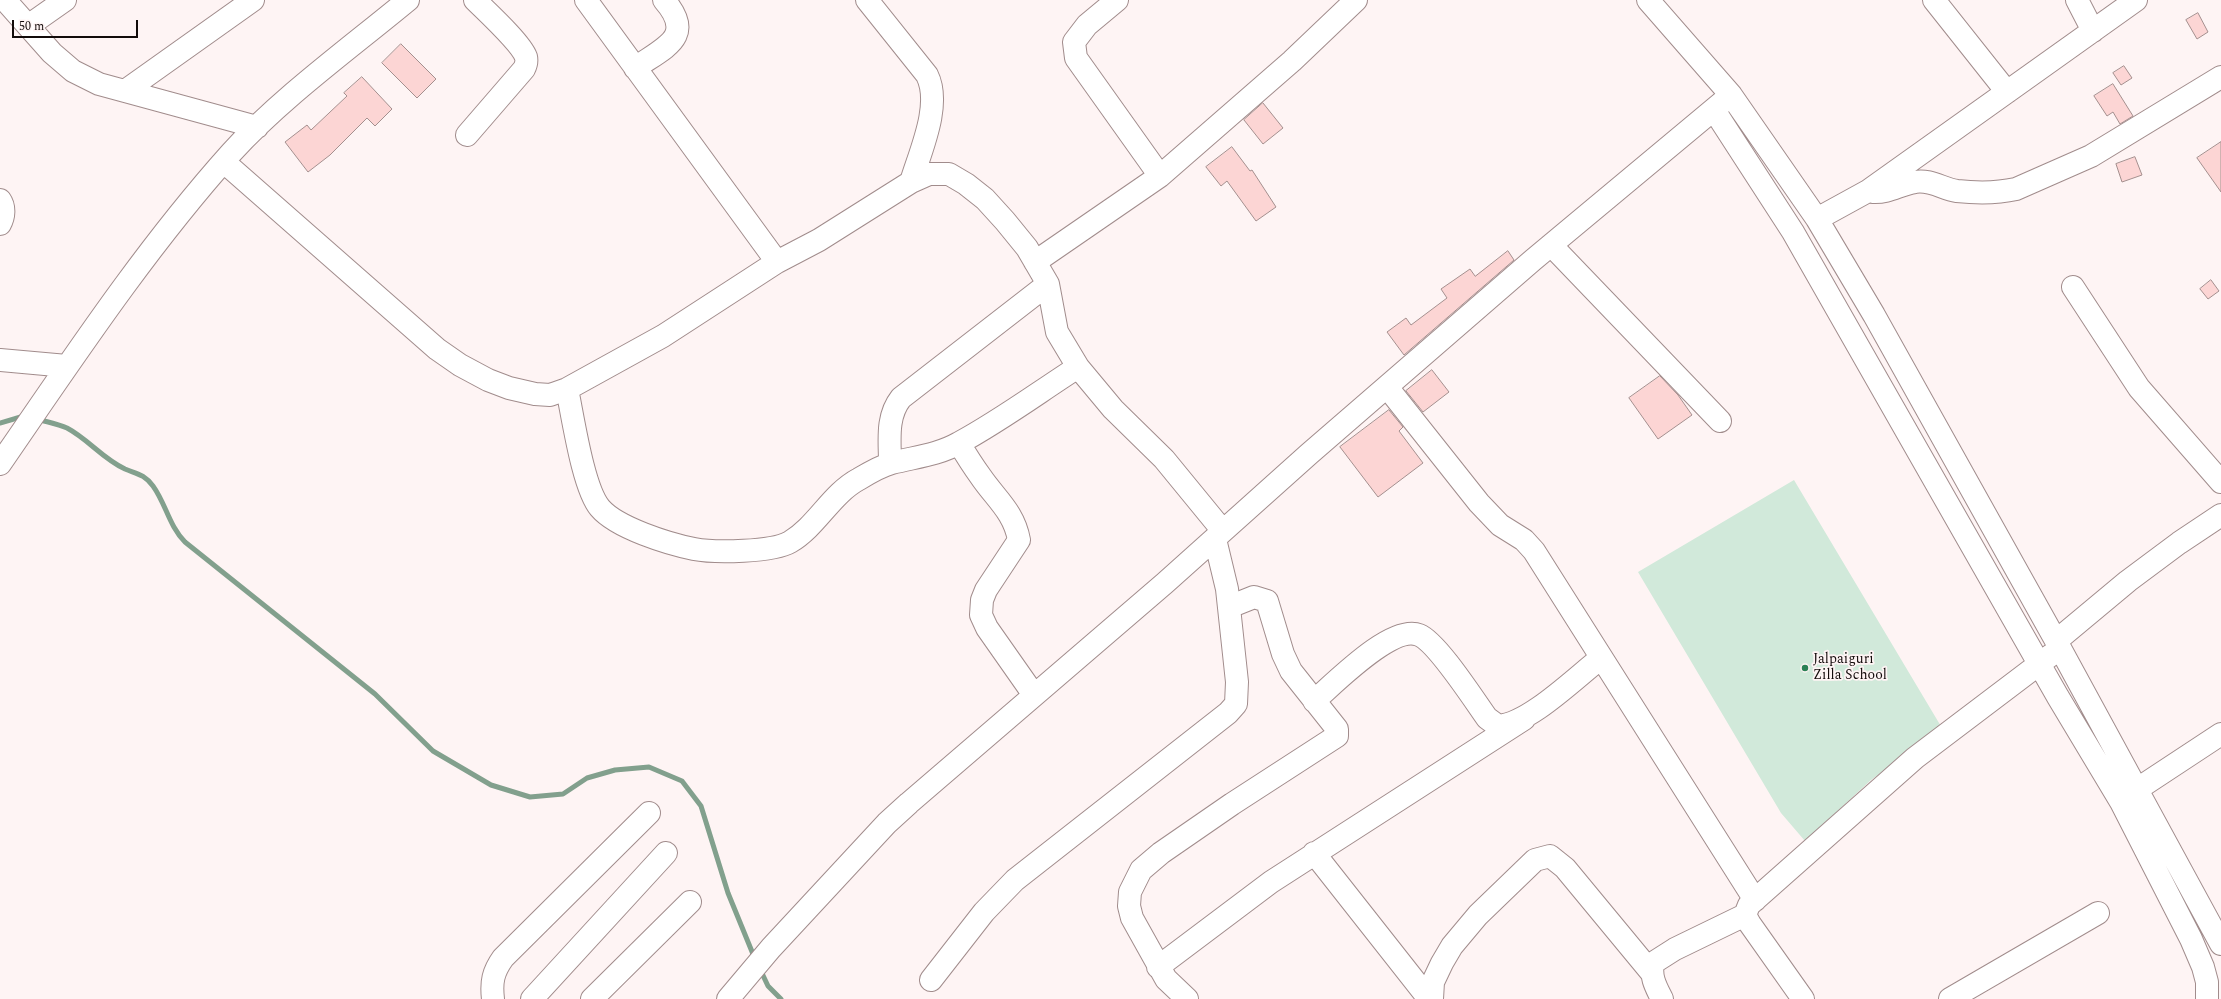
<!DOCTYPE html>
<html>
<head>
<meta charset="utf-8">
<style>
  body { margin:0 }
  #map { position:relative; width:2221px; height:999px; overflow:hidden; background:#fef4f4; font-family:Spectral,serif }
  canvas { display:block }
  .scale { position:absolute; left:12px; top:20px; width:126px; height:18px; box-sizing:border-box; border:2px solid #120b0a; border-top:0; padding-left:5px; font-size:12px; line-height:14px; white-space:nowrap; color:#120b0a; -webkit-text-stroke:3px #fef4f4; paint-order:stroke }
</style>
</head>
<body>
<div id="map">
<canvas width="2221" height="999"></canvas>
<div class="scale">50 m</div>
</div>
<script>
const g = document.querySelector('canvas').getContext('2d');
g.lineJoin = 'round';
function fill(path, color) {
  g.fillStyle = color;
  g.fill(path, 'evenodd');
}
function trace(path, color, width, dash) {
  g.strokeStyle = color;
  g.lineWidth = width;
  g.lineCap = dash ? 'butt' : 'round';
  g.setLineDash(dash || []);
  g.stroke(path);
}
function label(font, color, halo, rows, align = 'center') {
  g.font = font + ' Spectral,serif';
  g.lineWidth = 3.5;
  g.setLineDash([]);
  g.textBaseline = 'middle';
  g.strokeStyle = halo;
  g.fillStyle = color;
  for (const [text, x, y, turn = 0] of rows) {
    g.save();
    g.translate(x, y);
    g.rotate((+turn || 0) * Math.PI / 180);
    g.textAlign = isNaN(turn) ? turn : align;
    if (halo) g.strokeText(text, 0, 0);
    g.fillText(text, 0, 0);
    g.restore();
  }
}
const green = new Path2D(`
  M 1794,480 L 1942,728 L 1871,780 L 1805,841 L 1781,813 L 1638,572 Z`);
const stream = new Path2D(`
  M 37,419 C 47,422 58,424 67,428 C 88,439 103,459 125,469 C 137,474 144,474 153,486 C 166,504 169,526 185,542 L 375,694 L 433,751 L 491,785 L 530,797 L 563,794 L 587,778 L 615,770 L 649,767 L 682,781 L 701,806 L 728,893 L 755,959
  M 0,423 L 24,416
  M 760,969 L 768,986 L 781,999`);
const building = new Path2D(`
  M 2198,13 L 2208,32 L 2197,39 L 2186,20 Z
  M 401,44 L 436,79 L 417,98 L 382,63 Z
  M 2124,66 L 2132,78 L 2121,85 L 2113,73 Z
  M 362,77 L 392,109 L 375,126 L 367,118 L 330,155 L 308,172 L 285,142 L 307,125 L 311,130 L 347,96 L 344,93 Z
  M 2113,84 L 2133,116 L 2120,124 L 2113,112 L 2107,116 L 2094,96 Z
  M 1263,103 L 1283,128 L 1263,144 L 1244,120 Z
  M 2221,142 L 2221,192 L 2197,158 Z
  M 1232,147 L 1250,171 L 1252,170 L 1276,207 L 1256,221 L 1227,181 L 1221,186 L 1206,167 Z
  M 2135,157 L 2142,175 L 2122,182 L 2116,164 Z
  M 1508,251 L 1514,260 L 1404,355 L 1387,332 L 1406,318 L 1411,325 L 1447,298 L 1441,289 L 1470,269 L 1475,276 Z
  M 2211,280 L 2219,291 L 2208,299 L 2200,289 Z
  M 1432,370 L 1449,392 L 1423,412 L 1406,391 Z
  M 1660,376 L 1678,395 L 1692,415 L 1658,439 L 1629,398 Z
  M 1389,410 L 1403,427 L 1399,431 L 1423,463 L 1378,497 L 1340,447 Z`);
const minor = new Path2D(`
  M 5,0 L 52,53 L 73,71 L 99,84 L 257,127
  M 586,0 L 777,262
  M 867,0 L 927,75 C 942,105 920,152 911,182
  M 1117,0 L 1087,25 L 1074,42 L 1076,58 L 1160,176
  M 1648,0 L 1731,95 L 1817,219 L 1874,315 L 2060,648 L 2221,944
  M 1934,0 L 2007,92
  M 2077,0 L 2093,31
  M 28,26 L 65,0
  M 635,68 C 665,47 696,37 664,0
  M 125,91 L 253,0
  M 1714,110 L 1793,232 L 2058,697 L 2121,802 L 2191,939 L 2203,967 L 2207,982 L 2207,999
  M 467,135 L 524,69 C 526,65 527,61 526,57 C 521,43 487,12 475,0
  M 224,162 L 437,349 L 460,365 L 488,380 L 509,388 L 535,394 L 550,395 L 567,389 L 663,336 L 777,262 L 819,240 L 911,182 L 929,174 L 949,174 L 966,184 L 985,199 L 1005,221 L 1027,248 L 1048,284 L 1057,332 L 1078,367 L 1113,409 L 1164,459 L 1223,531
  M 1873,192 C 1889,193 1900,184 1915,182 C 1930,179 1943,189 1957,191 C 1976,193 1998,193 2016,189 L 2091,156 L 2221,77
  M 0,200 C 5,207 4,217 0,224
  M 1817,219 L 1868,191 L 2136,0
  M 1551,245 L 1720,421
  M 1035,262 L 1160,176 L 1292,61 L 1356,0
  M 2073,287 L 2139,388 L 2221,482
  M 0,360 L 67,366
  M 1387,387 L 1479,503 L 1500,525 L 1524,540 L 1534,551 L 1755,900
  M 567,389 C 573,417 583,488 600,508 C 617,528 669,544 694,549 C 715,553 773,552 790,542 C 817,526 831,494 859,479 C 869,473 881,466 892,463 C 915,457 938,455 959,443 C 1000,421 1039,392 1078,367
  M 959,443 C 966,455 973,466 981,477 C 996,499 1014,512 1019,540 L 986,590 L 982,600 L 981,615 L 987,628 L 1034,695
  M 890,463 C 890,441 886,417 901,398 L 1048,284
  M 0,464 C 73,358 145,249 231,153 C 281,98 350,48 408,0
  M 2056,641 L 2128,581 L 2179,543 L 2221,515
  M 1314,701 C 1335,683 1392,624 1419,635 C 1437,642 1474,700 1487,718 L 1498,726 C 1529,724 1575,678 1601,658
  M 2136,790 L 2221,734
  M 1314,853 L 1429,999
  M 1158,967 L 1271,882 L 1524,719
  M 931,980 L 984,912 L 1015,880 L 1228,713 L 1236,704 L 1237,682 L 1227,589 L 1215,539
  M 493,999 C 491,982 493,972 503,958 L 649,813
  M 532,999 L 666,853
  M 592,999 L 690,902
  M 728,999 L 771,948 L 887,823 L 909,803 L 1165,583 L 1309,454 L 1533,260 L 1731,95
  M 1187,999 L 1166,979 L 1132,918 L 1129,906 L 1130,892 L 1141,870 L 1161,853 L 1232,804 L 1337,736 L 1337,729 L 1291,671 L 1283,654 L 1267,601 L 1254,597 L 1229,607
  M 1432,999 L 1433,982 L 1442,963 L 1452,946 L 1478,915 L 1535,860 L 1550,856 L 1565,868 L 1651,972
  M 1662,999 C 1656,987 1650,977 1653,963 L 1675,949 L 1745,915
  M 1803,999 L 1750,924 L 1745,915 L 1749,905 L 1915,758 L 2051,655
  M 1950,999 L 2098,913`);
const markers = [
  [1805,668,4,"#2a8155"]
];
const poiNames = [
  ["Jalpaiguri",1813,660],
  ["Zilla School",1813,676]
];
fill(green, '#d1e9da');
trace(stream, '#82a08d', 5);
fill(building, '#fcd5d4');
trace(building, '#a48f8e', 1);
trace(minor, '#a18c8c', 24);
trace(minor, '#fff', 22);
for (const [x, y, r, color] of markers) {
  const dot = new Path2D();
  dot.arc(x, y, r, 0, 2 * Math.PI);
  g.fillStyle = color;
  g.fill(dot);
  trace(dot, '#fef4f4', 1.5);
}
label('14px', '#120b0a', '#fef4f4', poiNames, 'left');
</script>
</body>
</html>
